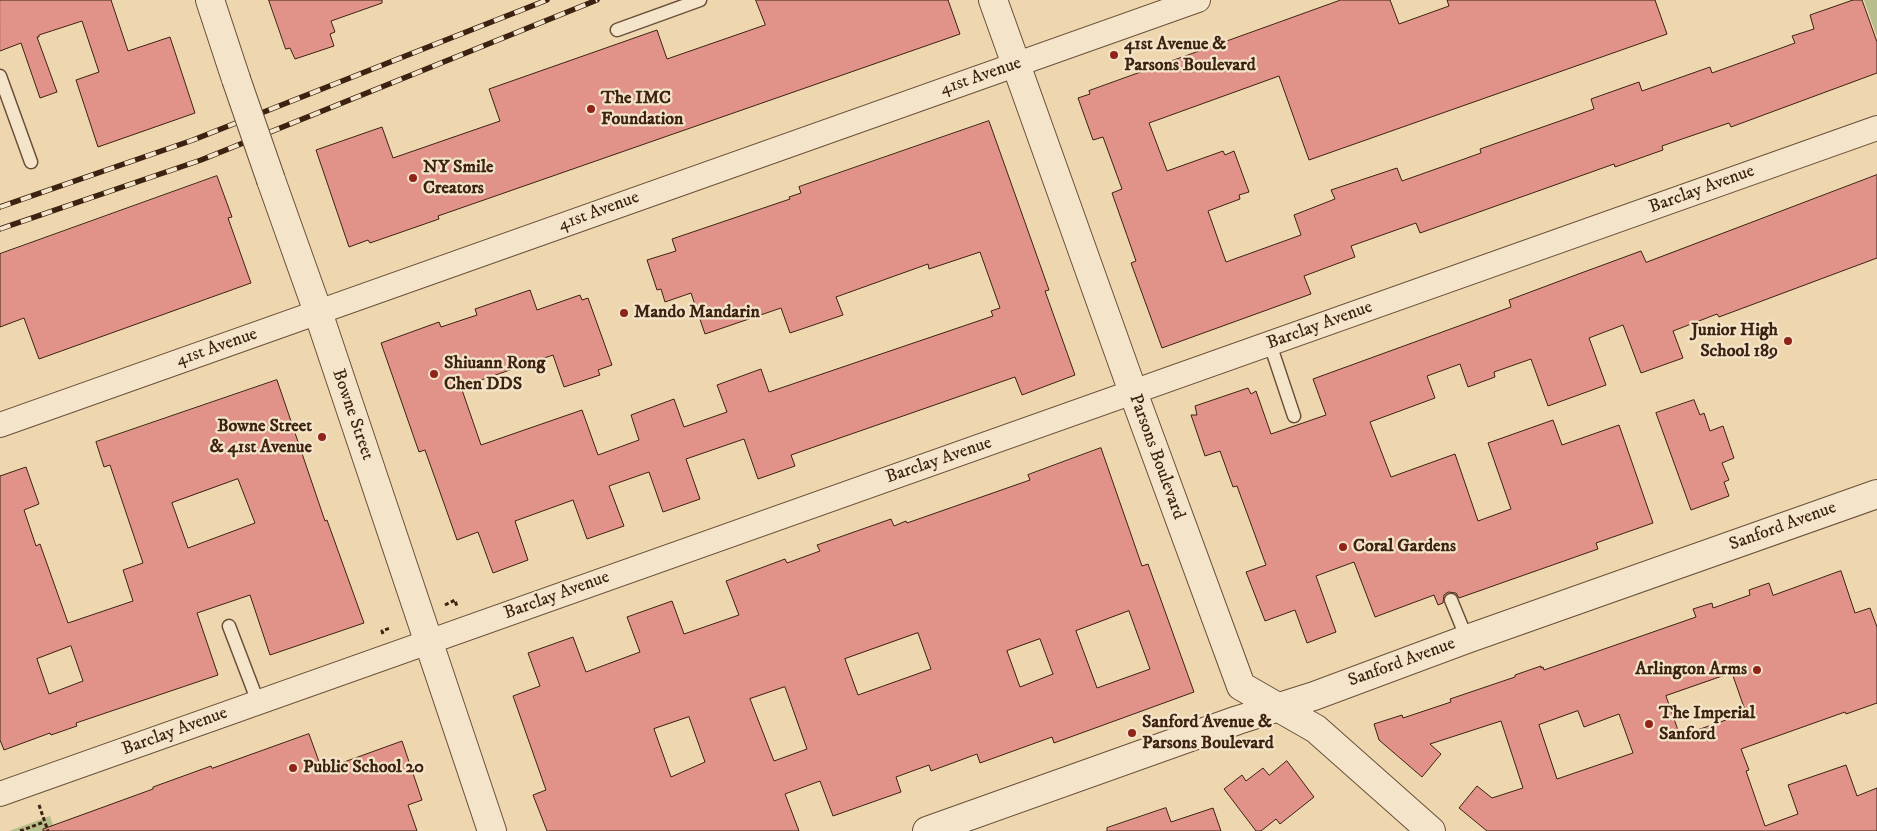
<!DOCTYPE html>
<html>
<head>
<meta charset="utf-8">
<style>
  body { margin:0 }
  canvas { display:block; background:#eed7ae }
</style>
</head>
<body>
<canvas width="1877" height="831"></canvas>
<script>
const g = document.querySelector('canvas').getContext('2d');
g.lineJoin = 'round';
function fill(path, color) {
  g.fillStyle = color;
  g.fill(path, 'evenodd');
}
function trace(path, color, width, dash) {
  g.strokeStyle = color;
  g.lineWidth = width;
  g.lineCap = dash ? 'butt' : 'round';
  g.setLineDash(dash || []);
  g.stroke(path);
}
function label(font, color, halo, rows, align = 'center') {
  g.font = font + ' "IM FELL DW Pica",serif';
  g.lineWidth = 4.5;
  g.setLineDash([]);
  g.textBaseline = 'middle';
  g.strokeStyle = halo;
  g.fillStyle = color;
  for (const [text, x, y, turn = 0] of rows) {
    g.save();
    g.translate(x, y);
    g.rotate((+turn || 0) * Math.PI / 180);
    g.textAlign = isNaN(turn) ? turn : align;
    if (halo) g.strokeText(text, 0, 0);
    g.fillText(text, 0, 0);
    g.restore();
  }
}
const green = new Path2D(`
  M 1864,0 L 1877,0 L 1877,37 Z
  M 50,816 L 55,831 L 9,831 Z`);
const building = new Path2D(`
  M 0,0 L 111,0 L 128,51 L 170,37 L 195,113 L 98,147 L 76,80 L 99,72 L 82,21 L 39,35 L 39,37 L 37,37 L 57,92 L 40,98 L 21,43 L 0,51 Z
  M 269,0 L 382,0 L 382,3 L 331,21 L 335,32 L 330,34 L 334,46 L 295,59 L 290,48 L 286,49 Z
  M 756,0 L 948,0 L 960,34 L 438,216 L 439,219 L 370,243 L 368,240 L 349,247 L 316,150 L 382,127 L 393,158 L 500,121 L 489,89 L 657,30 L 667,59 L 765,25 Z
  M 1341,0 L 1390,0 L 1399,24 L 1449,6 L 1447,0 L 1655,0 L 1667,34 L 1309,160 L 1279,76 L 1149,123 L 1167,171 L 1223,151 L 1225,155 L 1234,151 L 1249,192 L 1239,195 L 1240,199 L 1208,211 L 1226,262 L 1301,235 L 1294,215 L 1335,199 L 1331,190 L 1397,168 L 1402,181 L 1481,153 L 1480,149 L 1594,109 L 1591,99 L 1639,82 L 1642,91 L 1710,67 L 1712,73 L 1754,58 L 1795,43 L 1792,36 L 1814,29 L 1810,15 L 1853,0 L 1862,0 L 1877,42 L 1877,73 L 1731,127 L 1729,123 L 1685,138 L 1662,146 L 1663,150 L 1615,167 L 1614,164 L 1420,233 L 1416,223 L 1351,246 L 1355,257 L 1304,276 L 1311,294 L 1162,348 L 1131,263 L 1136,261 L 1112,193 L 1122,189 L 1103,137 L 1093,140 L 1078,98 L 1090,94 L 1089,91 Z
  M 989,121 L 1049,290 L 1045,291 L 1075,375 L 1022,395 L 1015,377 L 791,455 L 795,466 L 758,479 L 744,439 L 686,459 L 700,499 L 663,512 L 649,472 L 609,486 L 624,526 L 587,539 L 573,500 L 515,521 L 528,560 L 493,573 L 478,532 L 457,540 L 425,450 L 419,452 L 381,343 L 439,322 L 441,327 L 477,315 L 475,309 L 530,290 L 537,310 L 580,295 L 582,300 L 588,298 L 612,365 L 598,370 L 600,375 L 564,387 L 553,355 L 461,387 L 481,445 L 582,410 L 598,455 L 639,440 L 631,415 L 674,399 L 684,427 L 727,412 L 717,385 L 761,369 L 769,392 L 993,316 L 991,311 L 1000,308 L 980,252 L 929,269 L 928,264 L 836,297 L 843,315 L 790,333 L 781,308 L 705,334 L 691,293 L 665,302 L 661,289 L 657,290 L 647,260 L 676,251 L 672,239 L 790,199 L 789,197 L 801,193 L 799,187 Z
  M 1877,175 L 1877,258 L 1719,317 L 1717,314 L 1673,331 L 1683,358 L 1641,373 L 1623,325 L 1589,338 L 1606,385 L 1548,406 L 1531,359 L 1494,372 L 1495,377 L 1468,387 L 1460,364 L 1427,376 L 1435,398 L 1370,422 L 1391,477 L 1455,454 L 1478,521 L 1511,509 L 1488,443 L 1553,420 L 1562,445 L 1619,425 L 1653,523 L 1596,543 L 1598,549 L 1459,598 L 1456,593 L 1448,592 L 1444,595 L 1443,603 L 1438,605 L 1434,595 L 1375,617 L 1354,562 L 1316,576 L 1336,632 L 1307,643 L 1295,610 L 1265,621 L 1246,572 L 1266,565 L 1237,486 L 1233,487 L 1220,451 L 1205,456 L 1191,415 L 1197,415 L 1195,406 L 1248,388 L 1251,394 L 1256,391 L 1271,434 L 1326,415 L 1313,379 L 1511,307 L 1509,300 L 1573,276 L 1641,251 L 1646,262 Z
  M 217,176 L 232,217 L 228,218 L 251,283 L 39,359 L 24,318 L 0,327 L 0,254 Z
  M 277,380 L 325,521 L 327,520 L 364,623 L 270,655 L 250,595 L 197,613 L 218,675 L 76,723 L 77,726 L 51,735 L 50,733 L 4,750 L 0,740 L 0,476 L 26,467 L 39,504 L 24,510 L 36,546 L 40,544 L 68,623 L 133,601 L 123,570 L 143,563 L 110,465 L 104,467 L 96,442 ZM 238,479 L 255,523 L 188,548 L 172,503 ZM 71,646 L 83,681 L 49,694 L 37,659 Z
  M 1694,400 L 1700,415 L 1704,413 L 1710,431 L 1723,426 L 1734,458 L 1722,463 L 1729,480 L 1724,482 L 1729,496 L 1691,510 L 1656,413 Z
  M 1101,448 L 1142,566 L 1148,564 L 1194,692 L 1054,743 L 1052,737 L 980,763 L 977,754 L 931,771 L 929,765 L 896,777 L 901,792 L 833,816 L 820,781 L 785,794 L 799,831 L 547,831 L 533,795 L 546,790 L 513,696 L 540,686 L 528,653 L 573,637 L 586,672 L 640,652 L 627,617 L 672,601 L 684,634 L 739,615 L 726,581 L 785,559 L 787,563 L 820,551 L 817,545 L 891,519 L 894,526 L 906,521 L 907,523 L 1030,480 L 1028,475 ZM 1129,611 L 1150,669 L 1097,688 L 1076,631 ZM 918,633 L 931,669 L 858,695 L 845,659 ZM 1040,639 L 1053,674 L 1020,687 L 1007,651 ZM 785,687 L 807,749 L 774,761 L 750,699 ZM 689,717 L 705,762 L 671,777 L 654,729 Z
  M 1841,571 L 1855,613 L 1870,608 L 1877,627 L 1877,703 L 1846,714 L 1845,712 L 1741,749 L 1749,770 L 1746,771 L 1765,826 L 1798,814 L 1788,785 L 1846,765 L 1857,796 L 1877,788 L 1877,831 L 1487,831 L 1459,808 L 1477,786 L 1492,798 L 1523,788 L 1501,721 L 1430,744 L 1441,754 L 1422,777 L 1379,740 L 1374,724 L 1402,715 L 1403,718 L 1451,702 L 1450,699 L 1515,677 L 1515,675 L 1541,666 L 1541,668 L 1543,667 L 1544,670 L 1696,617 L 1693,609 L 1712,603 L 1713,608 L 1750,595 L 1749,590 L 1769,583 L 1773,595 ZM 1732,673 L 1746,713 L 1680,736 L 1666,696 ZM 1578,711 L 1584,727 L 1619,714 L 1633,753 L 1557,779 L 1539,725 Z
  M 309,734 L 322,770 L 402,741 L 422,800 L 408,805 L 417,831 L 43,831 L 43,829 L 153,789 L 153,787 L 211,766 L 212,768 Z
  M 1287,761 L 1314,797 L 1280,824 L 1276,819 L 1261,831 L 1256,831 L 1224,789 L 1242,775 L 1246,781 L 1263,768 L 1269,775 Z
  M 1166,808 L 1171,822 L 1213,808 L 1221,831 L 1107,831 L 1107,828 Z`);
const path = new Path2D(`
  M 445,605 L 455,600 L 457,607
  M 383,634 L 382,631 L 390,628
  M 39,805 L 48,831
  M 20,831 L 44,822`);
const service = new Path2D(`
  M 617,30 L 700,0
  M 0,76 L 31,162
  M 1270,344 L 1294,416
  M 1451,600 L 1467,639
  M 229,626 L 258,702`);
const minor = new Path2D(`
  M 0,425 L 1198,0
  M 0,794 L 1877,128`);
const tertiary = new Path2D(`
  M 210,0 L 236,79
  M 993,0 L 1133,392 L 1241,686 L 1316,729 L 1431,831
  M 271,180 L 318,312 L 492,831
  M 927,831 L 1238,720 L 1314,696 L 1467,639 L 1877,494`);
const rail = new Path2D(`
  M 0,207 L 193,140 L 547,0
  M 0,229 L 201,160 L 597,0`);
const tertiaryBridge = new Path2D(`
  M 236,79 L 271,180`);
const markers = [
  [1114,55,5,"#8f2418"],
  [591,109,5,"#8f2418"],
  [413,178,5,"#8f2418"],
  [624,313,5,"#8f2418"],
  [1788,341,5,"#8f2418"],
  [434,374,5,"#8f2418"],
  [322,437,5,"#8f2418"],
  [1343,547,5,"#8f2418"],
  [1757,670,5,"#8f2418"],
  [1649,724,5,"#8f2418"],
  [1132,733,5,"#8f2418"],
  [293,768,5,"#8f2418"]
];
const poiNames = [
  ["41st Avenue &",1124,45],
  ["Parsons Boulevard",1124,66],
  ["The IMC",601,99],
  ["Foundation",601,120],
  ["NY Smile",423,168],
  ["Creators",423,189],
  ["Mando Mandarin",634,313],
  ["Junior High",1778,331,"right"],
  ["School 189",1778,352,"right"],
  ["Shiuann Rong",444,364],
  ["Chen DDS",444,385],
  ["Bowne Street",312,427,"right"],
  ["& 41st Avenue",312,448,"right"],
  ["Coral Gardens",1353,547],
  ["Arlington Arms",1747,670,"right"],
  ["The Imperial",1659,714],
  ["Sanford",1659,735],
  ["Sanford Avenue &",1142,723],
  ["Parsons Boulevard",1142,744],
  ["Public School 20",303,768]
];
const streetNames = [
  ["41st Avenue",981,77,-19],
  ["Barclay Avenue",1702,190,-20],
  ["41st Avenue",599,212,-20],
  ["Barclay Avenue",1320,326,-20],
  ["41st Avenue",217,348,-19],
  ["Bowne Street",352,415,71],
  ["Parsons Boulevard",1156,457,70],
  ["Barclay Avenue",939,461,-19],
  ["Sanford Avenue",1783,527,-20],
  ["Barclay Avenue",557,596,-20],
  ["Sanford Avenue",1402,663,-20],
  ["Barclay Avenue",175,732,-20]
];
fill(green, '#b7be8b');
fill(building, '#e29389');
trace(building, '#3d2212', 1);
trace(service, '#694f39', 15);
trace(minor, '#694f39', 26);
trace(tertiary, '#694f39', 30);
trace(path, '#3d2212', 3, [4, 2.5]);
trace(service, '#f4e5ca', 12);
trace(minor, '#f4e5ca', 24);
trace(tertiary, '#f4e5ca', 28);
trace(rail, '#3d2212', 5.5);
trace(rail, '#f4e5ca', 4, [11]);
trace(tertiaryBridge, '#694f39', 30, []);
trace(tertiaryBridge, '#f4e5ca', 28);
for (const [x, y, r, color] of markers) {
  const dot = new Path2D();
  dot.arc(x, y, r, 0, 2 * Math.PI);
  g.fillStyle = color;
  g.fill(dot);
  trace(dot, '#f4e5ca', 2);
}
label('bold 18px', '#3d2212', '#f4e5ca', poiNames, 'left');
label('18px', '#3d2212', '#f4e5ca', streetNames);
</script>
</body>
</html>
